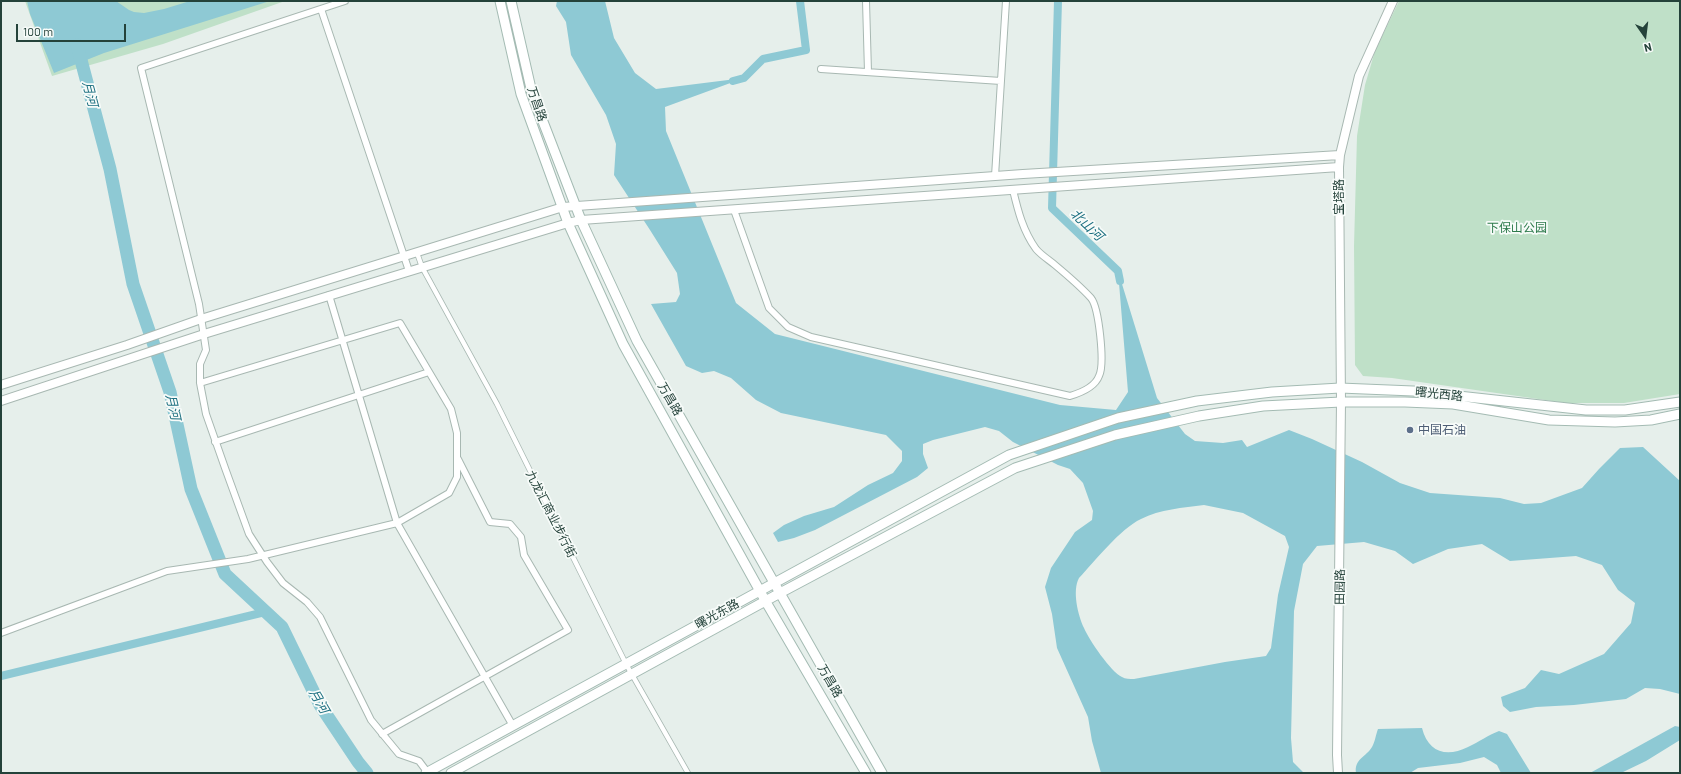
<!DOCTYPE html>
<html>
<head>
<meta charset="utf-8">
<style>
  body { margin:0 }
  #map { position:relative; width:1681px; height:774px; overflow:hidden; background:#e6efeb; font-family:Barlow,sans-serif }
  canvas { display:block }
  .frame { position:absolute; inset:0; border:2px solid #24423a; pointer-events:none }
  .north { position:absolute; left:1625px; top:16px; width:40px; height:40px; -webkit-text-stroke:3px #f7fbf9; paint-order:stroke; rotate:166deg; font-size:11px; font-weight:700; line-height:16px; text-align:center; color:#24423a }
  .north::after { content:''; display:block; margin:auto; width:14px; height:18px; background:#24423a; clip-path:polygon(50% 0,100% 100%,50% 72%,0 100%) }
  .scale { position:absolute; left:16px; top:24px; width:110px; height:18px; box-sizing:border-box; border:2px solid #24423a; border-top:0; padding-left:5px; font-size:12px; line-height:14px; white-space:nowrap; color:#24423a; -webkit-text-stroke:3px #f7fbf9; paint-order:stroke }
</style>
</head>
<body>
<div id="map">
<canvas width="1681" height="774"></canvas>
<div class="frame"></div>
<div class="north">N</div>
<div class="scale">100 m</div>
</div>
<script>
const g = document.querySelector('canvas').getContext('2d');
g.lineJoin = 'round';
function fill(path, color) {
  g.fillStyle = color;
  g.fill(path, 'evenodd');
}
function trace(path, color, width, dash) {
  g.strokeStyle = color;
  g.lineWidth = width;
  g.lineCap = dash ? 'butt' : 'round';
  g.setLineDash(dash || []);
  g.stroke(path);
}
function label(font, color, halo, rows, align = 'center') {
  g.font = font + ' Barlow,"Noto Sans SC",sans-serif';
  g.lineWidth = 3.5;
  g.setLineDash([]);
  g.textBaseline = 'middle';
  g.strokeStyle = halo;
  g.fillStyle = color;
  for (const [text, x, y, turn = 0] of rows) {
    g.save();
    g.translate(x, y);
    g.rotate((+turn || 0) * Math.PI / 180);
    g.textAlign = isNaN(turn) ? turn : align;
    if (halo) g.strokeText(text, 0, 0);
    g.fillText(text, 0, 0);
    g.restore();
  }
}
const green = new Path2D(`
  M 25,1 L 285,1 L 163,44 L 52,76 Z
  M 1399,1 L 1680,1 L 1680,394 L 1624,403 L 1566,403 L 1392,378 L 1363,376 L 1355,365 L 1354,246 L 1357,136 L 1365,85 L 1375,51 Z`);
const water = new Path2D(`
  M 27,1 L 116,1 L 129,10 L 134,12 L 144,13 L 164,9 L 190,1 L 270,1 L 104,53 L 54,73 L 30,14 Z
  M 557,1 L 605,1 L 614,38 L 635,73 L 656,89 L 744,78 L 665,107 L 666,131 L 736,303 L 775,334 L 1060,405 L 1116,410 L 1128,392 L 1118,271 L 1157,398 L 1185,434 L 1195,441 L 1223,443 L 1242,440 L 1247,447 L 1289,430 L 1312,439 L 1362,462 L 1400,483 L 1430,493 L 1500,498 L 1524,504 L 1541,503 L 1582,488 L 1599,469 L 1620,448 L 1643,447 L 1680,481 L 1680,694 L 1660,689 L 1645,688 L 1626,699 L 1574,705 L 1536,707 L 1510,712 L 1503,706 L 1501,697 L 1525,688 L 1541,670 L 1559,674 L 1604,654 L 1631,623 L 1635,603 L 1618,590 L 1602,565 L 1576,556 L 1510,561 L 1482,544 L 1448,549 L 1413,564 L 1395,551 L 1364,542 L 1317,546 L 1303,564 L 1294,611 L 1291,738 L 1293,762 L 1304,773 L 1101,773 L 1092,741 L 1088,717 L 1057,648 L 1052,614 L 1045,587 L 1051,568 L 1075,532 L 1092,520 L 1093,511 L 1083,483 L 1070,469 L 1058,465 L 1013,442 L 999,431 L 985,427 L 933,440 L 923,444 L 923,454 L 928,468 L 917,477 L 815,530 L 794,538 L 778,542 L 773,533 L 784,525 L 804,516 L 834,507 L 868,485 L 893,473 L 902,461 L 902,451 L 886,435 L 781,413 L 756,400 L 731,378 L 714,371 L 702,373 L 686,366 L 651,304 L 676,302 L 680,294 L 677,273 L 650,230 L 614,175 L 616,144 L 606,115 L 571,55 L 566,22 L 556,6 ZM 1204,505 L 1243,513 L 1285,536 L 1289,547 L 1278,595 L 1271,648 L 1266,656 L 1225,662 L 1134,679 C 1130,679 1125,679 1122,677 C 1111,672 1089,640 1084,628 C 1078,615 1072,591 1079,578 C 1095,561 1120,529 1141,519 C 1160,509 1183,508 1204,505 Z
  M 1675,726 L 1680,727 L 1680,740 L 1646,761 L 1621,773 L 1590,773 Z
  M 1422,728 C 1428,752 1446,758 1468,747 C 1479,742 1488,735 1499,731 L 1507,734 L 1531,773 L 1501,773 L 1497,765 L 1484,757 L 1460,763 L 1418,768 L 1410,773 L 1356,773 C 1354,759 1366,757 1372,747 C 1375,742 1376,734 1378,729 Z`);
const canal = new Path2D(`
  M 1058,1 L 1052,208 L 1118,271 L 1120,281
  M 733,81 L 744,78 L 763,59 L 806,50 L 800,1
  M 1,676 L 265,612`);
const river = new Path2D(`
  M 77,45 L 110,169 L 133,284 L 170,392 L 191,489 L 225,574 L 282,627 L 320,705 L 358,762 L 367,773`);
const pedestrian = new Path2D(`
  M 417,253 L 422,267 L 497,404 L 626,664 L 688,773`);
const minor = new Path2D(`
  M 345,1 L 141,68 L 199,304 L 206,350 L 200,364 L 200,383 L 206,414 L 225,468 L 249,534 L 267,562 L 283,583 L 307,602 L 320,617 L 371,720 L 399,754 L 419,761 L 428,773
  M 866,1 L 868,72
  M 321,9 L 409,271
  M 821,69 L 1001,81
  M 995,176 L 1006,1
  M 734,210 L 769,308 L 788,327 L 811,337 L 1070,396 C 1080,393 1095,387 1099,376 C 1105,364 1099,308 1091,298 C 1080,286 1067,275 1055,265 C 1049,260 1041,255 1036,249 C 1023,231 1018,211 1013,190
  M 329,295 L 397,523 L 513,726
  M 215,442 L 429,372
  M 1,633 L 167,571 L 248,559 L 397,523 L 449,493 L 457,477 L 457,433 L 451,409 L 400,323 L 200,383
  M 382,734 L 568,630 L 524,555 L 521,537 L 510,524 L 490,522 L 458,459`);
const tertiary = new Path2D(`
  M 1,385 L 127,345 L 201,319 L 563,207 L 1023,174 L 1340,155
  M 1,401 L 204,334 L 568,223 L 581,220 L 1339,167
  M 1338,773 L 1337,755 L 1341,402 L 1339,167 L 1340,155 L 1359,76 L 1393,1`);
const secondary = new Path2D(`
  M 500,1 L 521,94 L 568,223 L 623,344 L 766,602 L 866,773
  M 511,1 L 532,93 L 581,220 L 637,341 L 882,773
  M 426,773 L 1009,455 L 1118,418 L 1197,401 L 1272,392 L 1340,388 L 1413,391 L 1586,410 L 1625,410 L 1680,402
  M 451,773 L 780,593 L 1015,468 L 1115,435 L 1199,416 L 1263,406 L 1341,402 L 1405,402 L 1453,404 L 1549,420 L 1615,422 L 1651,420 L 1680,414`);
const markers = [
  [1410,430,4,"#5c6f8a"]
];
const streetNames = [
  ["万昌路",537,104,71],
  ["宝塔路",1339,197,-90],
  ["曙光西路",1439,394,6],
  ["万昌路",670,399,60],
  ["九龙汇商业步行街",551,514,63],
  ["田园路",1340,587,-89],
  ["曙光东路",717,614,-29],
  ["万昌路",830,681,60]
];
const parkNames = [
  ["下保山公园",1517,228]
];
const serviceNames = [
  ["中国石油",1418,430]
];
const waterNames = [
  ["月河",90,94,75],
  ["北山河",1087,225,43],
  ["月河",173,407,77],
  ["月河",319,701,60]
];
fill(green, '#bfe0c8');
fill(water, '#8ec9d4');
trace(canal, '#8ec9d4', 8);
trace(river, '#8ec9d4', 13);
trace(pedestrian, '#a8b8b2', 6);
trace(minor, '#a8b8b2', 8);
trace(tertiary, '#a8b8b2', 10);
trace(secondary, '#a4bbb3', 11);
trace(pedestrian, '#fff', 4.5);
trace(minor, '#fff', 6);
trace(tertiary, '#fff', 8);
trace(secondary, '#fff', 9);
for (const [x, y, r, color] of markers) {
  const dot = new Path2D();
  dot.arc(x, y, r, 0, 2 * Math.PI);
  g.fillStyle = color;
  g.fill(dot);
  trace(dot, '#f7fbf9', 1.5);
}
label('12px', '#24423a', '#f7fbf9', streetNames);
label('12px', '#2d7a4b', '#f7fbf9', parkNames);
label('12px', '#4e5e75', '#f7fbf9', serviceNames, 'left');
label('italic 13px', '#1c6f80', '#f7fbf9', waterNames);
</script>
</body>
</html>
